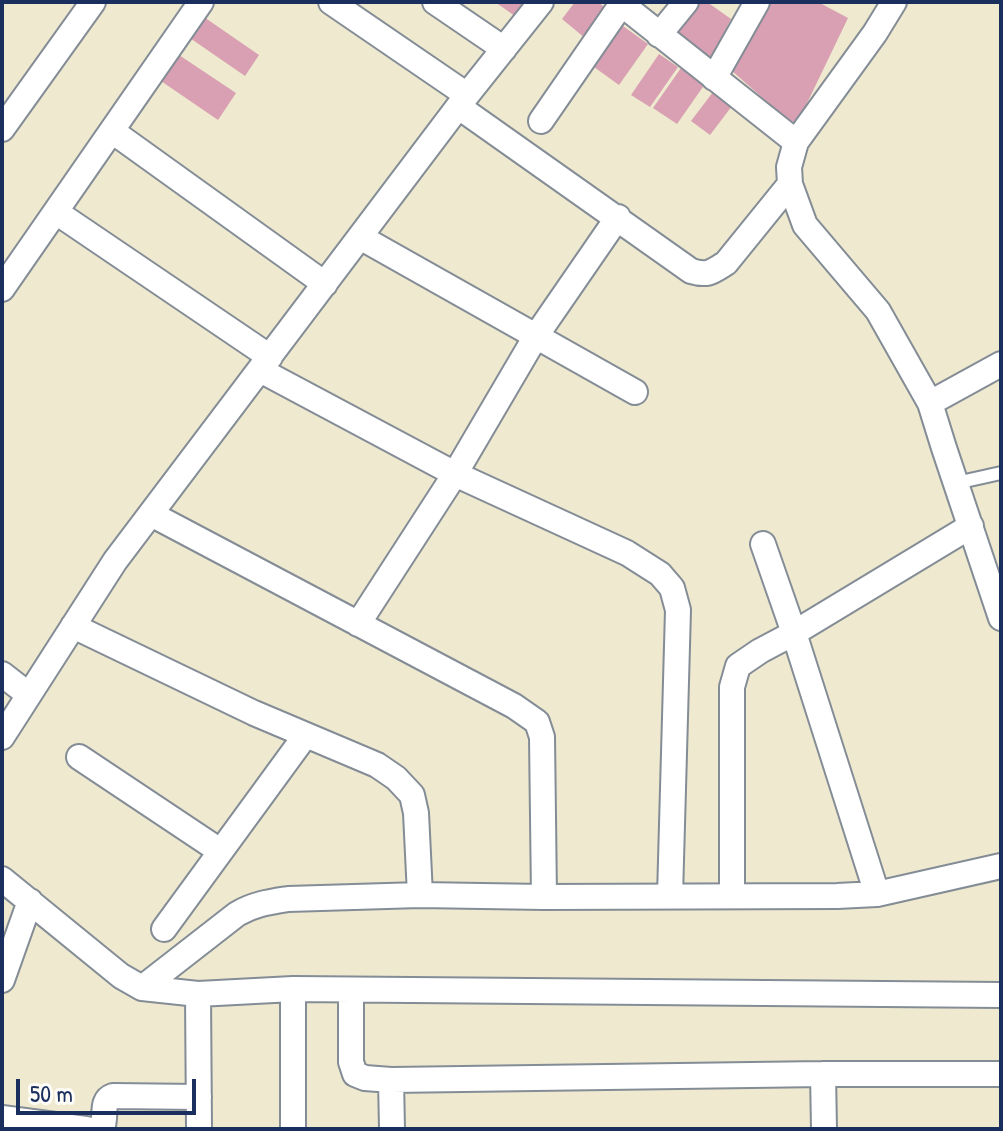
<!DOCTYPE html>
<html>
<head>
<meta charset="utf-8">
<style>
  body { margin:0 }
  #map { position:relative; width:1003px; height:1131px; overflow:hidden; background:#eee9cf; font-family:"Patrick Hand",sans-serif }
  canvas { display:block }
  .frame { position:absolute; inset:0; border:4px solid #1b2f5e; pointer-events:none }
  .scale { position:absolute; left:16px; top:1079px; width:180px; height:36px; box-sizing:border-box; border:4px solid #1b2f5e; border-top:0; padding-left:10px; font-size:24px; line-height:28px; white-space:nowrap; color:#1b2f5e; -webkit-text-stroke:6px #fdfcf7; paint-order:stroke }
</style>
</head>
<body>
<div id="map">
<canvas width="1003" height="1131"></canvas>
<div class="frame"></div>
<div class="scale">50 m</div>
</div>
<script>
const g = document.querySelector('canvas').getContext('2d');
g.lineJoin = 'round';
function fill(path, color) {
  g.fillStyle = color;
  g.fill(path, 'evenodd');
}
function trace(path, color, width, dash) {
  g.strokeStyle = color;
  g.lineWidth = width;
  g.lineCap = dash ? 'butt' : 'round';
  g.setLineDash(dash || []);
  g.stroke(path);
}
const building = new Path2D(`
  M 495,2 L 535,2 L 522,21 Z
  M 575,2 L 598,2 L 614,15 L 591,43 L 562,19 Z
  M 699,2 L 707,2 L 731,19 L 706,68 L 671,42 Z
  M 768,2 L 818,2 L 848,18 L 797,124 L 782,115 L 731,70 Z
  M 201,15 L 259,55 L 245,76 L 187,36 Z
  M 616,21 L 648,44 L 619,85 L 587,62 Z
  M 176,53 L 236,93 L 218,120 L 158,79 Z
  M 659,54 L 678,67 L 650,107 L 631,95 Z
  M 681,68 L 705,84 L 677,124 L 653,108 Z
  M 713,92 L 732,106 L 710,135 L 691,121 Z`);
const lane = new Path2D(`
  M 956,483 L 1001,473`);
const street = new Path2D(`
  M 331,2 L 467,95
  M 435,2 L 504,49
  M 619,2 L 796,142
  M 894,2 L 875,33 L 796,142 L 789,167 L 790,184 L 805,225 L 878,311 L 930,403 L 944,448 L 1001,618
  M 659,35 L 686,2
  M 714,78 L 757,2
  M 459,107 L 691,271 C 708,276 712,272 726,263 L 790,184
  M 541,121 L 623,2
  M 2,129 L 93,2
  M 112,131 L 325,284
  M 56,212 L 270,357
  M 360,237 L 635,392
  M 2,289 L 201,2
  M 260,370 L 455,474 L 627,553 L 660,574 L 672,588 L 678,610 L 670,896
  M 930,403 L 1001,364
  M 151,514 L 514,706 L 537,722 L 542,737 L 544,897
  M 763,544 L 794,633 L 877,894
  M 358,624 L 455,474 L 536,336 L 618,217
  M 73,626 L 254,713 L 377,765 L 396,778 L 412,795 L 416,813 L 420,895
  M 2,674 L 29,695
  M 2,737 L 115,561 L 467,95 L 541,2
  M 79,757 L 220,851
  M 2,879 L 121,976 L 142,988 L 198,994 L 293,989 L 1001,995
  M 732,895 L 732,687 L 738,666 L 760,651 L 794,633 L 971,526
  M 164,929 L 305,736
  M 2,980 L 30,901
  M 142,988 L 237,914 C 254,904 269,902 288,899 L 420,895 L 544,897 L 837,896 L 877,894 L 1001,866
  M 293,989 L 293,1129
  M 351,990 L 351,1062 L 355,1074 L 365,1078 L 391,1080 L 823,1074 L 1001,1074
  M 198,994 L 199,1129
  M 823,1074 L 824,1129
  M 391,1080 L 392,1129
  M 2,1118 L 86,1129
  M 96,1129 L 103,1125 C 106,1114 101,1100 113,1096 L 199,1097`);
fill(building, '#d8a0b2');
trace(lane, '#848c96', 16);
trace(street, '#848c96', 28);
trace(lane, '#fff', 12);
trace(street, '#fff', 24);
</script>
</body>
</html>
